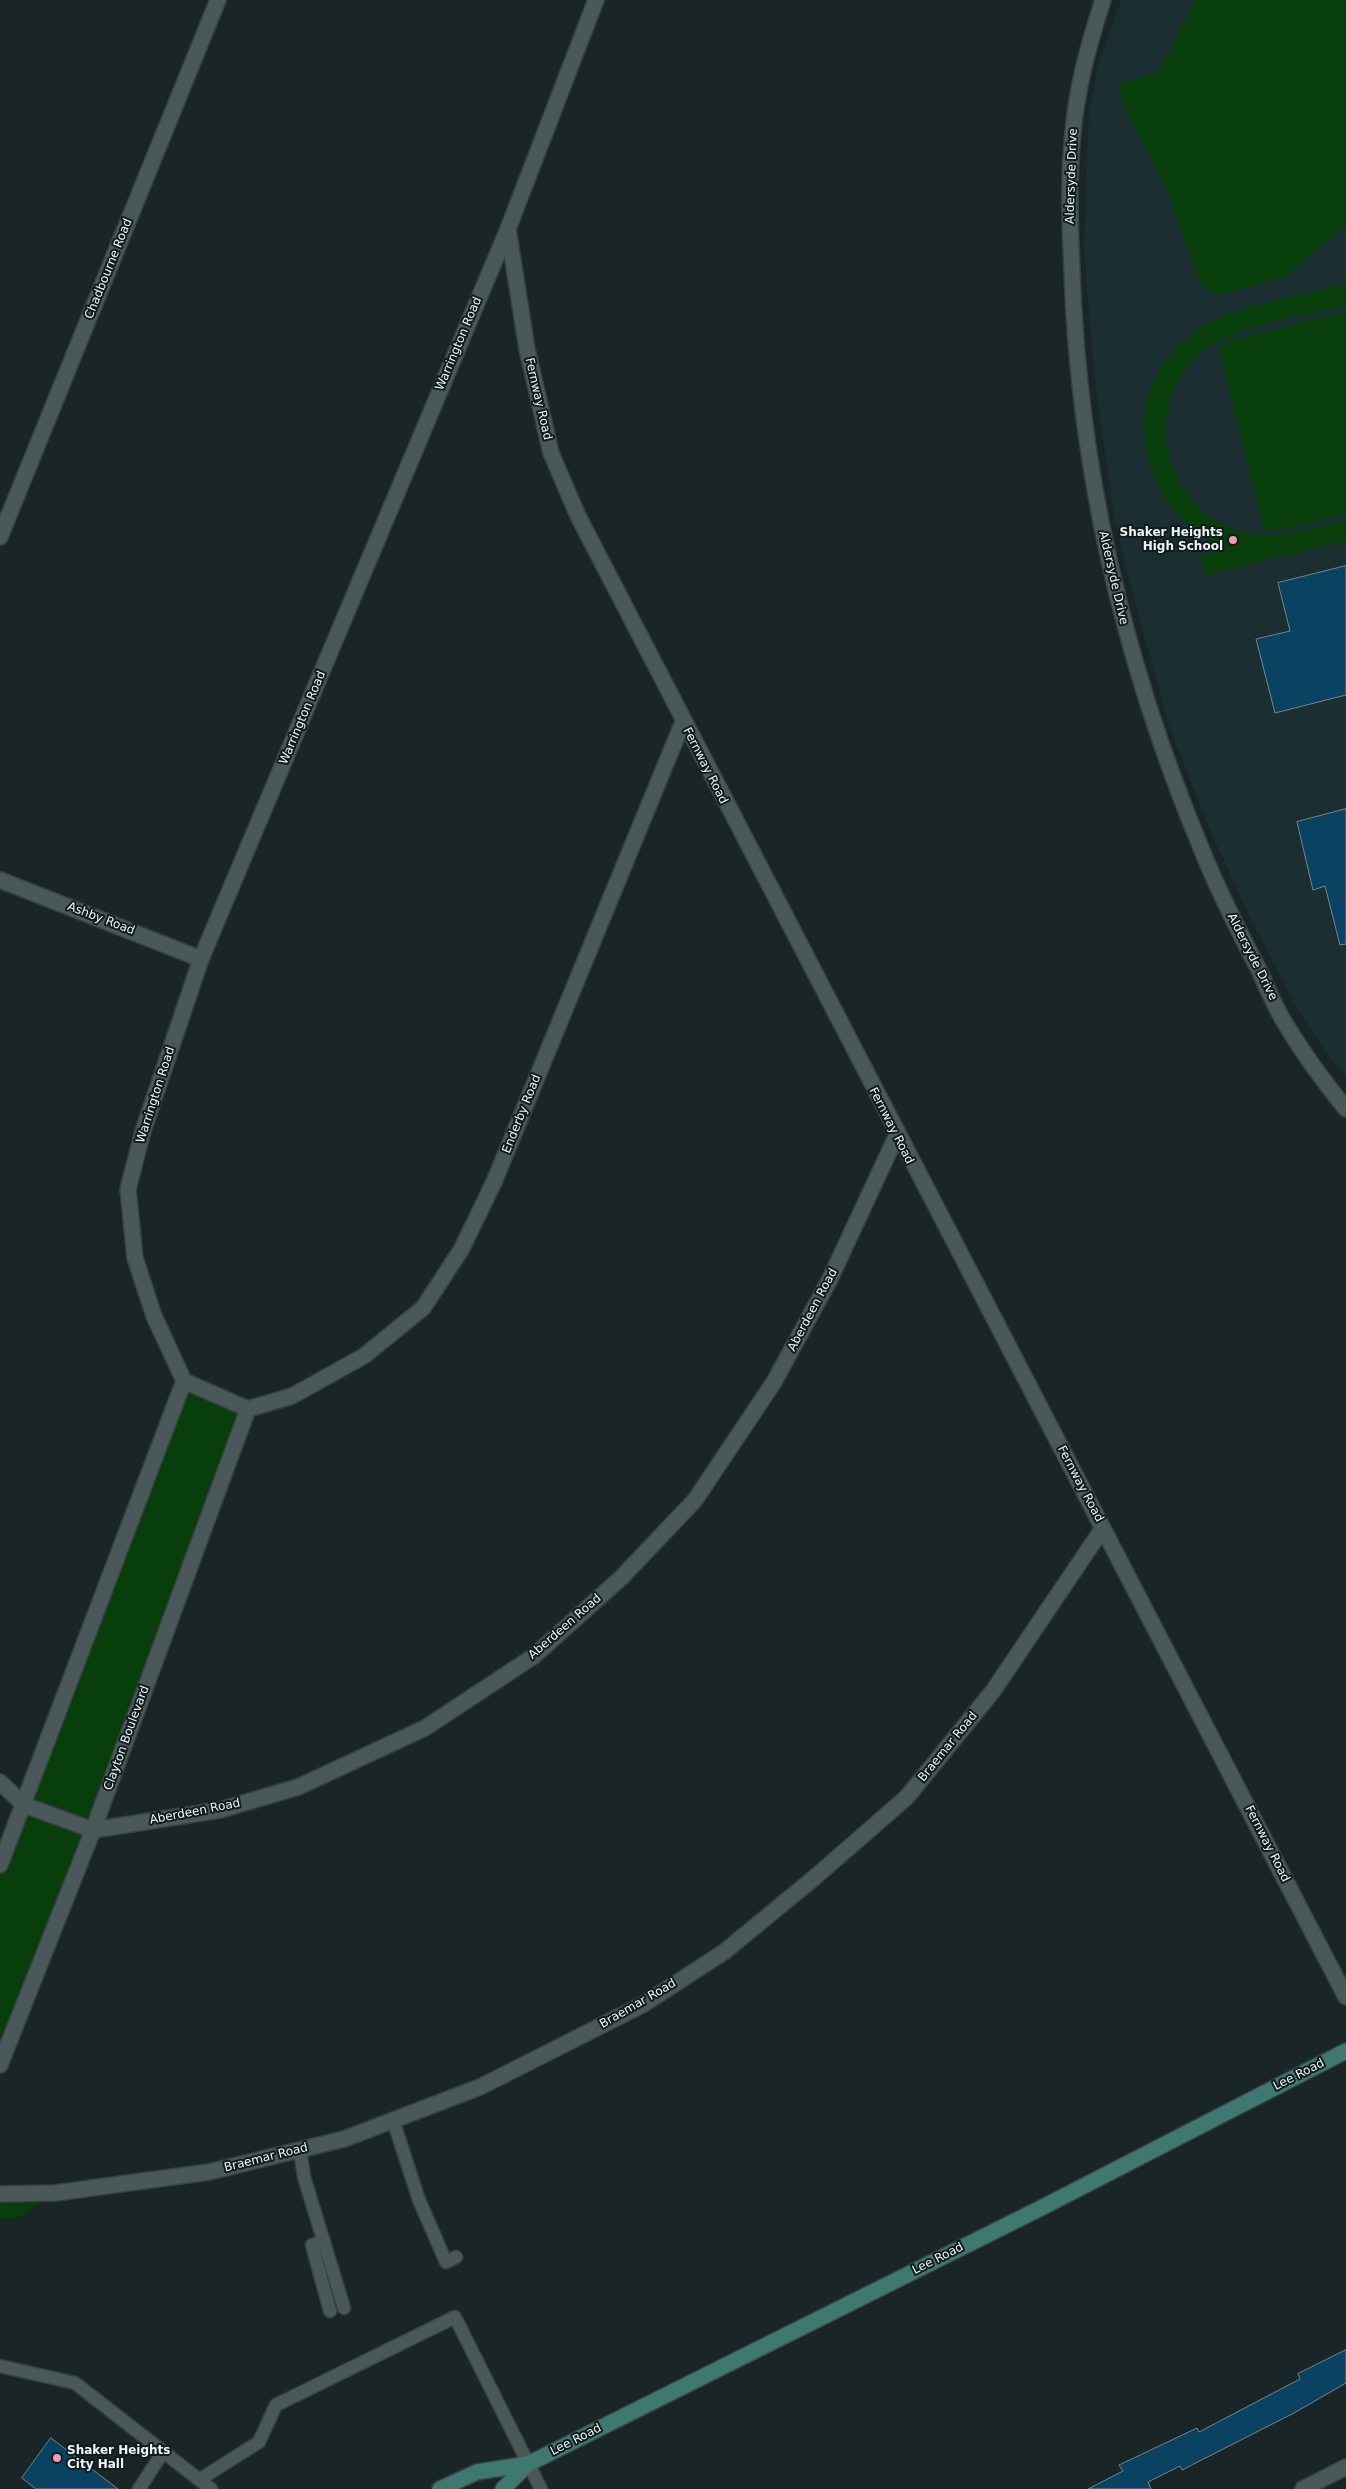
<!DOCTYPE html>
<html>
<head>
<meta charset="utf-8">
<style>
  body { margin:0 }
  canvas { display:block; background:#192526 }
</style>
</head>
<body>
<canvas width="1346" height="2489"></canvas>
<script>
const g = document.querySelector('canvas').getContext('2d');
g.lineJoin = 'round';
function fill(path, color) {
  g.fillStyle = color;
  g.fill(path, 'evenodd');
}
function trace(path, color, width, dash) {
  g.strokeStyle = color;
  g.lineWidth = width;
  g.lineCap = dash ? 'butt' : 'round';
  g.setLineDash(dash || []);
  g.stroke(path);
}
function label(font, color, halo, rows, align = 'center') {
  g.font = font + ' "DejaVu Sans",sans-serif';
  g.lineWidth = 4;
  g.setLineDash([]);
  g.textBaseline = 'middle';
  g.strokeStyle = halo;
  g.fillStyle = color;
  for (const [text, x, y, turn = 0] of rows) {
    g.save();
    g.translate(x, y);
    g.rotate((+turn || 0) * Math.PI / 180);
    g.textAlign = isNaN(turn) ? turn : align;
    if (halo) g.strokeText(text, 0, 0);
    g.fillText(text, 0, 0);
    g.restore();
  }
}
const built = new Path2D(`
  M 1121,0 L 1346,0 L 1346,1076 L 1328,1055 L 1300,1013 L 1254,926 L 1210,830 L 1170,729 L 1125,565 L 1114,515 L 1096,390 L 1084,253 L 1089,112 L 1098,66 Z`);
const green = new Path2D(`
  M 1195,0 L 1346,0 L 1346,225 L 1285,277 L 1218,296 L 1202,286 L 1167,191 L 1123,105 L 1118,83 L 1159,73 Z
  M 1346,284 L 1346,306 C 1302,317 1234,325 1200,354 C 1137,408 1167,514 1246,533 C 1280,540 1314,527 1346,519 L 1346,541 L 1205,575 L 1200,556 L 1225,549 C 1134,508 1113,389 1197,330 C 1231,306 1304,295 1346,284 Z
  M 1346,311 L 1346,514 L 1283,530 L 1264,530 L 1218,346 L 1232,340 Z
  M 184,1381 L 248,1409 L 0,2065 L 0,1865 Z
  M 55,2193 L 20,2217 L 0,2219 L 0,2194 Z`);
const building = new Path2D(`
  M 1346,566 L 1346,695 L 1275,713 L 1256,639 L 1290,631 L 1278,583 Z
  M 1346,809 L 1346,944 L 1340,945 L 1325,886 L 1313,890 L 1297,822 Z
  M 1346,2350 L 1346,2383 L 1294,2413 L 1182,2470 L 1180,2466 L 1148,2482 L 1151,2489 L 1088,2489 L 1123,2471 L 1119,2465 L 1197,2428 L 1199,2432 L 1300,2379 L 1298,2374 Z
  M 51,2438 L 118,2489 L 36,2489 L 22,2478 Z`);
const lane = new Path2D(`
  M 393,2120 L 419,2200 L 446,2262 L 456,2257
  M 300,2150 L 304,2177 L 344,2308
  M 324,2241 L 312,2245 L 330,2311
  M 0,2366 L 75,2383 L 211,2489
  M 199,2480 L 259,2442 L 276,2405 L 455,2317 L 541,2489
  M 139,2489 L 163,2452`);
const street = new Path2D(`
  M 1103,0 C 1089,43 1077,86 1073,132 C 1068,179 1070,225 1072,272 C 1079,473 1124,663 1201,848 C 1218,890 1238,930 1259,970 C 1268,990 1276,1010 1288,1028 C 1305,1056 1325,1083 1346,1109
  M 508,229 L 527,349 L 551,453 L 578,516 C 830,1011 1090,1503 1346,1997
  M 0,537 L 218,0
  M 0,880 L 201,959
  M 248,1409 L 184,1381 L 154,1316 L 135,1258 L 128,1189 L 143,1131 L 201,959 L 508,229 L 596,0
  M 248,1409 L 292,1396 L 364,1356 L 423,1308 L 461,1250 L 494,1182 L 683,722
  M 0,1782 L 24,1805 L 93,1830 L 220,1810 L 298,1787 L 425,1728 L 534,1656 L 622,1577 L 695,1500 L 774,1382 L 829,1281 L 896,1137
  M 0,1865 L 184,1381
  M 0,2065 L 93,1830 L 248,1409
  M 0,2194 L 55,2193 L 209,2172 L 344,2139 L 480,2087 L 644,2004 L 724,1952 L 814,1878 L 907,1797 L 993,1691 L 1103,1528
  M 1303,2489 L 1346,2467`);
const secondary = new Path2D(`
  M 440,2489 L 477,2472 L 528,2464
  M 503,2489 L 528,2464 L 1041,2208 L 1346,2051`);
const markers = [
  [1233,540,5,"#f29aaf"],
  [57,2458,5,"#f29aaf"]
];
const streetNames = [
  ["Aldersyde Drive",1072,176,-88],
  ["Chadbourne Road",109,269,-68],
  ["Warrington Road",459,344,-67],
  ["Fernway Road",538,399,77],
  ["Aldersyde Drive",1113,578,77],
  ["Warrington Road",303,718,-67],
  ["Fernway Road",705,766,63],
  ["Ashby Road",101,919,21],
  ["Aldersyde Drive",1252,957,63],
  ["Warrington Road",156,1095,-72],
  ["Enderby Road",522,1114,-68],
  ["Fernway Road",891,1126,63],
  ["Aberdeen Road",813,1310,-62],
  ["Fernway Road",1080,1484,62],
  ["Aberdeen Road",565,1627,-41],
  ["Clayton Boulevard",127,1738,-70],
  ["Braemar Road",948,1747,-51],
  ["Aberdeen Road",195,1812,-11],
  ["Fernway Road",1267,1844,63],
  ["Braemar Road",638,2004,-30],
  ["Lee Road",1299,2075,-27],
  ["Braemar Road",266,2158,-14],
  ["Lee Road",938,2259,-27],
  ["Lee Road",576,2440,-27]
];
const poiNames = [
  ["Shaker Heights",1223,533],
  ["High School",1223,547],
  ["Shaker Heights",67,2451,"left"],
  ["City Hall",67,2465,"left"]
];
fill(built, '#1b2f32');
fill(green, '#083d0c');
fill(building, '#094361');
trace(building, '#79838b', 1);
trace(lane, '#374142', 15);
trace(street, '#374142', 18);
trace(secondary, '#374142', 18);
trace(lane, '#4b585a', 12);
trace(street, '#4b585a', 15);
trace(secondary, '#3f7870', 15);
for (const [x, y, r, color] of markers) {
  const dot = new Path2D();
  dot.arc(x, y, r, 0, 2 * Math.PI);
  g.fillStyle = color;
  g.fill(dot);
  trace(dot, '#101b1d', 2);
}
label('12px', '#edf5f6', '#101b1d', streetNames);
label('bold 12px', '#edf5f6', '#101b1d', poiNames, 'right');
</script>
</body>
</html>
